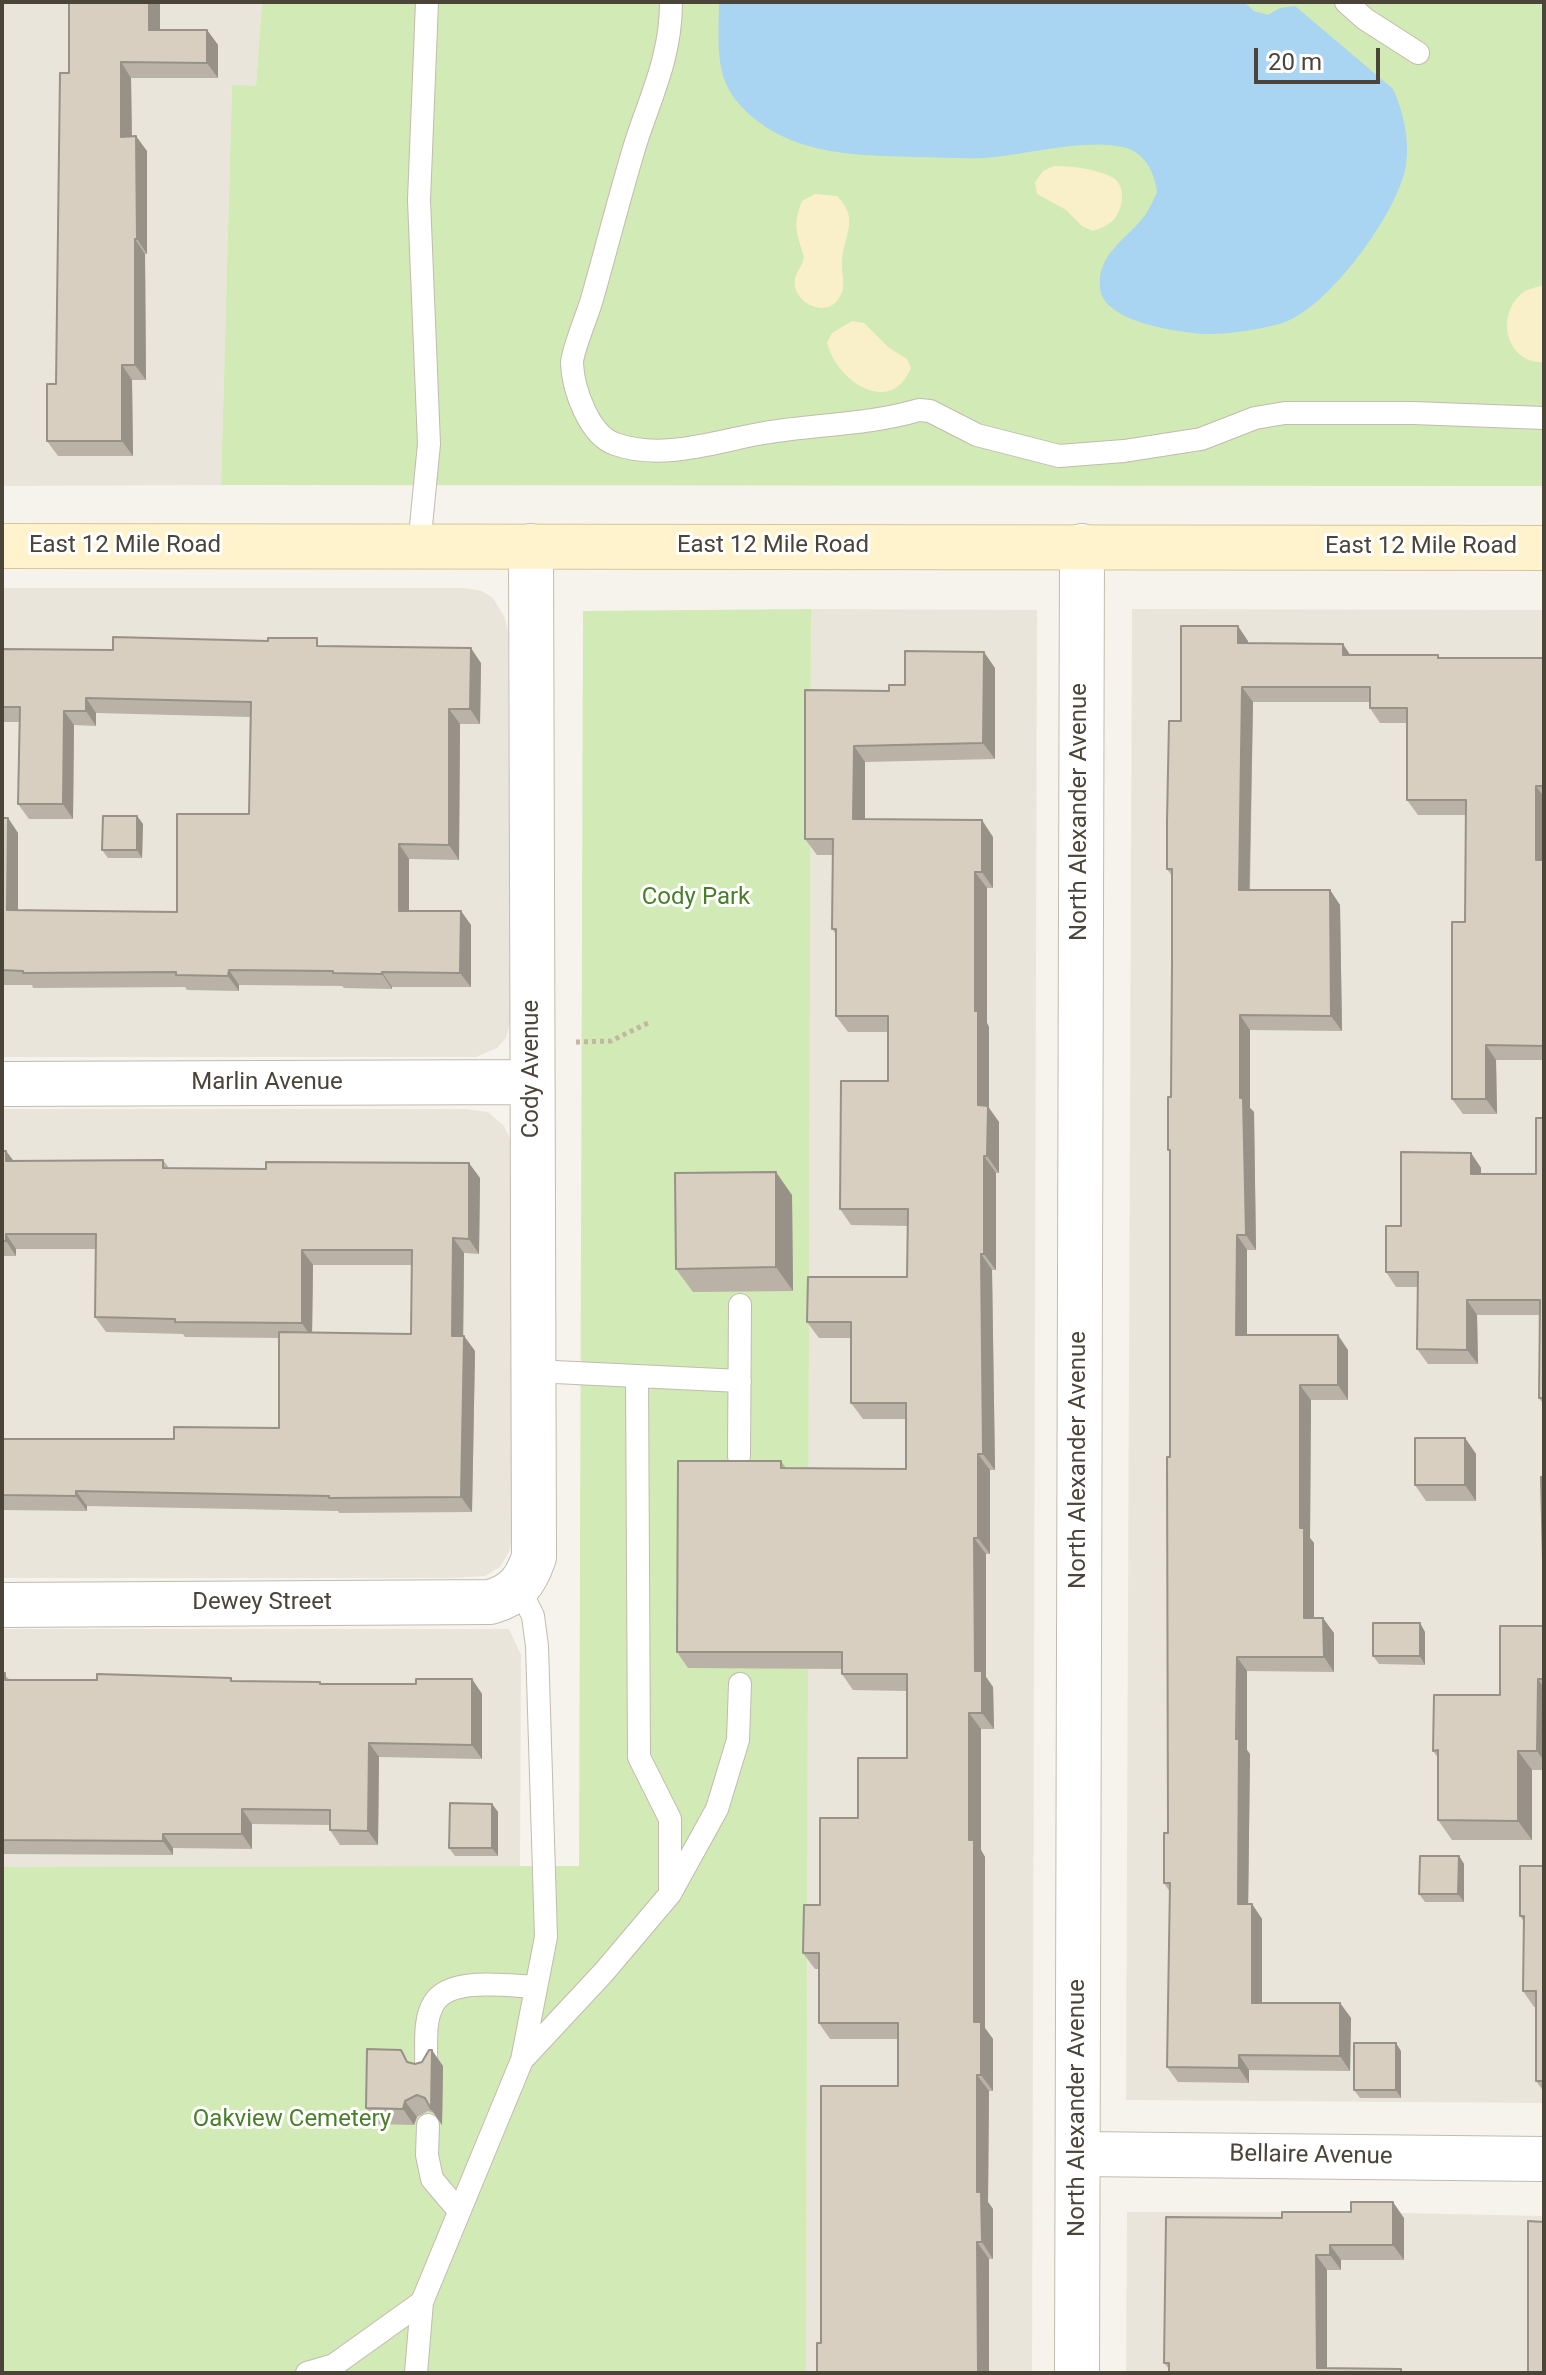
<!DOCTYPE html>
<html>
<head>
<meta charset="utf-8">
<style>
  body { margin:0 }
  #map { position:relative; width:1546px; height:2375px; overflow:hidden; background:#f6f3ec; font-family:Roboto,sans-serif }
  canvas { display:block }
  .frame { position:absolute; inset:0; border:4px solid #4b4439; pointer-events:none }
  .scale { position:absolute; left:1254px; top:48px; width:126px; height:36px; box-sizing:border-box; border:4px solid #4b4439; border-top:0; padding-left:10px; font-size:24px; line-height:28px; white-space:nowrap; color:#4b4439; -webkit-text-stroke:6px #fff; paint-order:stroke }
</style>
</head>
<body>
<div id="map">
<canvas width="1546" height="2375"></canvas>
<div class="frame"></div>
<div class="scale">20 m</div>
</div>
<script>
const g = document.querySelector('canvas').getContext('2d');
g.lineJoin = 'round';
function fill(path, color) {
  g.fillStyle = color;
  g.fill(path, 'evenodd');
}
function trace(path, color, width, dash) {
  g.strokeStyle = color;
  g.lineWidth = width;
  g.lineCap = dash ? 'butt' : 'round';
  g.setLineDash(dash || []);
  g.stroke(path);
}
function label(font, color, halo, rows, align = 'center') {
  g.font = font + ' Roboto,sans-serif';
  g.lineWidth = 6;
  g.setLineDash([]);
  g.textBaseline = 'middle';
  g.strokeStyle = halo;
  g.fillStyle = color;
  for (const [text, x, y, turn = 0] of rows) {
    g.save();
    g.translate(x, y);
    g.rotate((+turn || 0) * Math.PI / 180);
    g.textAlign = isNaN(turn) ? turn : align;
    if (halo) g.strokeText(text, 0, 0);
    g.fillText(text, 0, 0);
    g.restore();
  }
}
const residential = new Path2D(`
  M 2,2 L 262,2 L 256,86 L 232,86 L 221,485 L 2,486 Z
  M 2,588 L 464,588 L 482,591 L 493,598 L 505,618 L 508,631 L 511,1018 L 506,1038 L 497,1048 L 476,1057 L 2,1057 Z
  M 811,609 L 1037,610 L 1032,2373 L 806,2373 Z
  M 1132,609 L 1544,610 L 1544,2103 L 1126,2100 Z
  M 2,1109 L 466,1109 L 488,1112 L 504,1126 L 511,1141 L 512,1539 L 509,1552 L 500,1567 L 485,1576 L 452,1578 L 2,1578 Z
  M 2,1629 L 509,1629 L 521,1655 L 520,1867 L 2,1867 Z
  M 1127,2212 L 1355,2212 L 1544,2216 L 1544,2373 L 1126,2373 Z`);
const green = new Path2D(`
  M 262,2 L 1544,2 L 1544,486 L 221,485 L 232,85 L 256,86 Z
  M 811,609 L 806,2373 L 2,2373 L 2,1867 L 579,1866 L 583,611 Z`);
const sand = new Path2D(`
  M 1054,166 C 1072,166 1096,169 1112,177 C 1126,185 1124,206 1115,218 C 1110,225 1101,228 1093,231 L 1082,226 L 1066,210 L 1037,194 L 1035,182 L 1043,171 Z
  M 815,194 L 837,196 C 860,219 844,234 842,260 C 841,275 848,288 837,301 C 823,318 791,301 795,279 C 796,272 803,265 804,257 C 797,233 792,226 802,201 Z
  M 1544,285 L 1544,362 C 1507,364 1495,317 1521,294 C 1526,289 1537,287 1544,285 Z
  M 852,321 L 864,323 L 888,347 L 907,359 L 911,368 C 890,418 836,380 827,343 L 832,333 Z`);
const water = new Path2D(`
  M 719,2 L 1244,2 L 1254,11 L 1268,15 L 1280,8 L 1295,6 L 1393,89 C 1403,111 1410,140 1406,165 C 1399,211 1328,309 1282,323 C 1264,329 1224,335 1204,334 C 1177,332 1103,322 1100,288 C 1097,255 1124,241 1142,219 C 1149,211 1153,201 1157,192 C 1155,173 1145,152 1123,147 C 1085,138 1024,155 984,158 C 962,159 939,157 917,157 C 857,155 797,156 750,115 C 740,106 729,93 725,81 C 716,57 719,27 719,2 Z`);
const path = new Path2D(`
  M 576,1042 L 611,1041 L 648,1023`);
const lane = new Path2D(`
  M 671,2 C 671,56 652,93 636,142 C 620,194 607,247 592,299 C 588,314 572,351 572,363 C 573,389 589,435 615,444 C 663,461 716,441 764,433 C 816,424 868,425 919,410 L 930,411 L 977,435 L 1059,456 L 1124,451 L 1201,439 L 1255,418 L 1285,413 L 1413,413 L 1544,418
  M 1346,2 L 1365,19 L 1418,53
  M 419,546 L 429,444 L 419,200 L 427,2
  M 534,1371 L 740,1381
  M 637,1376 L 639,1757 L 670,1819 L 670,1894
  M 739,1456 L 740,1305
  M 523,2059 L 604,1972 L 670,1894 L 717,1809 L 738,1740 L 740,1684
  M 426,2066 C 427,2047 423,2020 434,2003 C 450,1976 509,1986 536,1987
  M 428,2125 L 427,2155 L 432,2179 L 459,2211
  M 307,2373 L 334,2365 L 422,2302 L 522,2060 L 546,1937 L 537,1646 L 533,1616 L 519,1588
  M 416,2373 L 422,2302`);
const street = new Path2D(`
  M 2,1084 L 532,1082
  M 2,1605 L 490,1602 C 516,1595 526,1581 534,1557 L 531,546
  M 1079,2154 L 1544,2159
  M 1077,2373 L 1082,546`);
const secondary = new Path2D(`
  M 2,546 L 1544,548`);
const wall = new Path2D(`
  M 160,2 L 160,30 L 207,30 L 218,45 L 218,78 L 131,78 L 132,136 L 147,151 L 147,254 L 145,254 L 146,380 L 132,380 L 133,456 L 58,456 L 47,441 L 56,384 L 69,73 Z
  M 1248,641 L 1248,643 L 1351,655 L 1440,658 L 1544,658 L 1544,1060 L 1496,1060 L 1497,1114 L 1463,1114 L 1452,1099 L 1465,922 L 1466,815 L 1418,815 L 1407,800 L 1407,723 L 1380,723 L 1370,708 L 1370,702 L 1253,702 L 1250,890 L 1330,890 L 1340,905 L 1342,1031 L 1250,1030 L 1250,1108 L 1254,1112 L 1256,1250 L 1247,1250 L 1247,1335 L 1348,1350 L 1348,1400 L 1311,1400 L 1310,1538 L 1314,1543 L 1314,1618 L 1334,1633 L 1334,1672 L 1247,1671 L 1247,1750 L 1250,1754 L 1248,1904 L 1252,1904 L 1262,1919 L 1262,2003 L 1340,2003 L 1351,2018 L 1350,2071 L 1249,2070 L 1249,2083 L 1178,2082 L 1167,2067 L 1170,1892 L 1164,1883 L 1168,1833 L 1170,1153 L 1168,1150 L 1171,1097 L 1172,962 L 1172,876 L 1167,869 L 1181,721 Z
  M 322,646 L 481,663 L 480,724 L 460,724 L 459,860 L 409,859 L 409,911 L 461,911 L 471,925 L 471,987 L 392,987 L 392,989 L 344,988 L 342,986 L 239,985 L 239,991 L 187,990 L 185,987 L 33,988 L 32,985 L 2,985 L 2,818 L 8,818 L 18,833 L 18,910 L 177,912 L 249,814 L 250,717 L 96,713 L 96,726 L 74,725 L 73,819 L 29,819 L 18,804 L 19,722 L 2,722 L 2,649 L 113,650 Z
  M 995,668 L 995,759 L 865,762 L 865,819 L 993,837 L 993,888 L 987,888 L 987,1023 L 989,1027 L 989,1108 L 999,1122 L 999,1173 L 996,1173 L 996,1270 L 992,1270 L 995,1470 L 990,1470 L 990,1554 L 986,1554 L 986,1677 L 993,1687 L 994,1729 L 981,1729 L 981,1850 L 985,1857 L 985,2028 L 993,2039 L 993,2091 L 989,2091 L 988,2202 L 993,2209 L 993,2259 L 989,2259 L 821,2343 L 898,2086 L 898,2039 L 830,2039 L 819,2023 L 819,1969 L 815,1969 L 803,1953 L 820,1905 L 858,1818 L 907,1758 L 907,1691 L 853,1690 L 842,1674 L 842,1669 L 688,1668 L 677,1652 L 781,1461 L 786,1468 L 906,1469 L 906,1419 L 863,1419 L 851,1403 L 851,1338 L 819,1338 L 807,1322 L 907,1277 L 908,1226 L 851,1225 L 840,1209 L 888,1081 L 888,1032 L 848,1032 L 836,1016 L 836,934 L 832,929 L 833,855 L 817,855 L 805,839 L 805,690 L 889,691 L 905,685 Z
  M 137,816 L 143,824 L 142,858 L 108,858 L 102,850 Z
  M 1544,1118 L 1544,1405 L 1539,1398 L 1540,1315 L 1477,1315 L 1478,1364 L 1428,1364 L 1417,1349 L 1418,1287 L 1396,1287 L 1386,1272 L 1401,1226 L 1471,1153 L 1481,1168 L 1481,1174 L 1536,1174 Z
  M 2,1151 L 6,1151 L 14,1161 L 163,1160 L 169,1168 L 480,1178 L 479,1254 L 464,1253 L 463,1336 L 464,1336 L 475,1351 L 472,1512 L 339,1513 L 338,1511 L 87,1506 L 87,1511 L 3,1510 L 2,1528 L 2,1439 L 174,1439 L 279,1428 L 279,1338 L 185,1337 L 183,1334 L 106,1332 L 95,1317 L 96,1249 L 16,1249 L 16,1256 L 2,1256 ZM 313,1265 L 412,1265 L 411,1334 L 312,1332 Z
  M 792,1195 L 793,1291 L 693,1292 L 676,1269 Z
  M 1465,1438 L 1476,1454 L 1476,1501 L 1426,1501 L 1415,1485 Z
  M 1420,1623 L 1425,1632 L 1425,1665 L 1379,1664 L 1373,1656 Z
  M 1544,1626 L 1544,1770 L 1532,1770 L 1532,1840 L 1452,1840 L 1438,1820 L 1438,1758 L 1433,1751 L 1500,1695 Z
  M 2,1673 L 10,1680 L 231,1678 L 233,1681 L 320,1682 L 322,1684 L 416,1684 L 472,1679 L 482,1694 L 482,1759 L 379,1757 L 378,1845 L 340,1845 L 330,1830 L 330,1825 L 252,1824 L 252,1849 L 173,1848 L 173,1855 L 2,1854 Z
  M 492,1804 L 498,1812 L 498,1856 L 455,1856 L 449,1848 Z
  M 1459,1856 L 1464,1864 L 1464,1902 L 1425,1902 L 1419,1894 Z
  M 1544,1866 L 1544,2092 L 1536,2081 L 1536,2007 L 1534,2007 L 1523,1991 L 1524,1922 L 1520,1916 Z
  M 1401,2051 L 1401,2098 L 1360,2098 L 1354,2090 Z
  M 410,2062 L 415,2064 L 443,2066 L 442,2125 L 434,2113 L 428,2111 L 417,2117 L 414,2125 L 377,2124 L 366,2108 Z
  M 1166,2217 L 1404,2218 L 1404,2260 L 1341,2260 L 1341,2270 L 1327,2270 L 1327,2368 L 1401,2369 L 1404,2373 L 1169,2373 L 1169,2369 L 1164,2363 Z`);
const shadedWall = new Path2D(`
  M 149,2 L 160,2 L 160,45 L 149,30 Z
  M 207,30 L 218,45 L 218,78 L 207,63 Z
  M 121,62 L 131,78 L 132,152 L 121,137 Z
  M 136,136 L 147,151 L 147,254 L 137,239 Z
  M 135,239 L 145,254 L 146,380 L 135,365 Z
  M 122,365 L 132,380 L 133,456 L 122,441 Z
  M 1238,626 L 1248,641 L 1248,658 L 1238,643 Z
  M 1343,644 L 1353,659 L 1343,655 Z
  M 471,648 L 481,663 L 480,724 L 470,709 Z
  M 984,652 L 995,668 L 995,759 L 983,743 Z
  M 1242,687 L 1253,702 L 1249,905 L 1239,890 Z
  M 86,698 L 96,713 L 96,726 L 86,711 Z
  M 449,709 L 460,724 L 459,860 L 449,845 Z
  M 64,711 L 74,725 L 73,819 L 63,804 Z
  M 854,746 L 865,762 L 865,836 L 853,819 Z
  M 1536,786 L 1544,797 L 1544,871 L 1536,860 Z
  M 137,816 L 143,824 L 142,858 L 137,850 Z
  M 8,818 L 18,833 L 18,925 L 7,910 Z
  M 982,820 L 993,837 L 993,888 L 982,872 Z
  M 399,844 L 409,859 L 409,926 L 399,911 Z
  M 975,872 L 987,888 L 987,1023 L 989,1027 L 989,1108 L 999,1122 L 999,1173 L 987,1156 L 978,1105 L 975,1011 Z
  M 1330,890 L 1340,905 L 1342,1031 L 1331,1016 Z
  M 461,911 L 471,925 L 471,987 L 460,973 Z
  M 229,970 L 239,985 L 239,991 L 228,976 Z
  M 382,972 L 392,987 L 392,989 L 382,974 Z
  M 1240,1015 L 1250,1030 L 1250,1108 L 1254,1112 L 1256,1250 L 1246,1235 L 1240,1098 Z
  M 1486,1045 L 1496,1060 L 1497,1114 L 1486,1099 Z
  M 6,1151 L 17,1166 L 6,1161 Z
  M 1471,1153 L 1481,1168 L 1481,1189 L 1471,1174 Z
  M 984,1156 L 996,1173 L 996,1270 L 984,1254 Z
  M 469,1163 L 480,1178 L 479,1254 L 469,1239 Z
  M 776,1172 L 792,1195 L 793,1291 L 776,1267 Z
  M 6,1234 L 16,1249 L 16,1256 L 6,1241 Z
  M 1237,1235 L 1247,1250 L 1247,1349 L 1236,1335 Z
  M 453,1238 L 464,1253 L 463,1351 L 452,1336 Z
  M 302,1250 L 313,1265 L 312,1338 L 302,1323 Z
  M 981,1254 L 992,1270 L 995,1470 L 983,1454 Z
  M 1467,1300 L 1477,1315 L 1478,1364 L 1467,1350 Z
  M 1338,1335 L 1348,1350 L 1348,1400 L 1338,1385 Z
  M 464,1336 L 475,1351 L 472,1512 L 461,1497 Z
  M 1300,1385 L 1311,1400 L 1310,1538 L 1314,1543 L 1314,1632 L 1304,1618 L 1300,1528 Z
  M 1465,1438 L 1476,1454 L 1476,1501 L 1465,1485 Z
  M 978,1454 L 990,1470 L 990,1554 L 978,1538 Z
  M 76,1491 L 87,1506 L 87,1511 L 76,1496 Z
  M 974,1538 L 986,1554 L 986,1677 L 993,1687 L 994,1729 L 982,1713 L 975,1671 Z
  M 1323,1618 L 1334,1633 L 1334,1672 L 1324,1657 Z
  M 1420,1623 L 1425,1632 L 1425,1665 L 1420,1656 Z
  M 1237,1657 L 1247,1671 L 1247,1750 L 1250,1754 L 1248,1919 L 1238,1904 Z
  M 472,1679 L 482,1694 L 482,1759 L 472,1745 Z
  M 1538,1679 L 1544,1688 L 1544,1761 L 1537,1751 Z
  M 969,1713 L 981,1729 L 981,1850 L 985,1857 L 985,2028 L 993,2039 L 993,2091 L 981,2075 L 974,2022 L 969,1840 Z
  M 369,1743 L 379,1757 L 378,1845 L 368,1831 Z
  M 1518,1751 L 1532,1770 L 1532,1840 L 1518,1821 Z
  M 492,1804 L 498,1812 L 498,1856 L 492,1848 Z
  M 242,1809 L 252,1824 L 252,1849 L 242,1834 Z
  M 163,1834 L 173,1848 L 173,1855 L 163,1841 Z
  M 1459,1856 L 1464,1864 L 1464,1902 L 1458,1894 Z
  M 1252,1904 L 1262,1919 L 1262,2018 L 1252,2003 Z
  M 1340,2003 L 1351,2018 L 1350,2071 L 1340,2056 Z
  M 1396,2043 L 1401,2051 L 1401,2098 L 1396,2090 Z
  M 432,2050 L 443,2066 L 442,2125 L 431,2109 Z
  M 1239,2055 L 1249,2070 L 1249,2083 L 1239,2068 Z
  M 977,2075 L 989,2091 L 988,2202 L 993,2209 L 993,2259 L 982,2242 L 977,2192 Z
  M 405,2101 L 417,2117 L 414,2125 L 403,2109 Z
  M 1393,2202 L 1404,2218 L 1404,2260 L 1393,2245 Z
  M 977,2242 L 989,2259 L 989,2373 L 978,2373 Z
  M 1330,2245 L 1341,2260 L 1341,2270 L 1330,2255 Z
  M 1316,2255 L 1327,2270 L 1327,2373 L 1317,2368 Z`);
const building = new Path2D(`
  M 69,2 L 149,2 L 149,30 L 207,30 L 207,63 L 121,62 L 121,137 L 136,136 L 137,239 L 135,239 L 135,365 L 122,365 L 122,441 L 47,441 L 47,384 L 56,384 L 60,73 L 69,73 Z
  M 1181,626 L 1238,626 L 1238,643 L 1343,644 L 1343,655 L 1438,655 L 1438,658 L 1544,658 L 1544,786 L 1536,786 L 1536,860 L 1544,860 L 1544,1046 L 1486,1045 L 1486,1099 L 1452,1099 L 1452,922 L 1465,922 L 1466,800 L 1407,800 L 1407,708 L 1370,708 L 1370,687 L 1242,687 L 1239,890 L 1330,890 L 1331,1016 L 1240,1015 L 1240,1098 L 1243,1098 L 1246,1235 L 1237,1235 L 1236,1335 L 1338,1335 L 1338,1385 L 1300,1385 L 1300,1528 L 1304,1528 L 1304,1618 L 1323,1618 L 1324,1657 L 1237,1657 L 1236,1739 L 1239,1739 L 1238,1904 L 1252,1904 L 1252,2003 L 1340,2003 L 1340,2056 L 1239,2055 L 1239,2068 L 1167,2067 L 1170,1883 L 1164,1883 L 1164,1833 L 1168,1833 L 1167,1457 L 1170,1457 L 1170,1150 L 1168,1150 L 1168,1097 L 1171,1097 L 1172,962 L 1172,869 L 1167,869 L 1167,821 L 1169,721 L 1181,721 Z
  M 113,637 L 268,641 L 268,638 L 317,638 L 317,646 L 471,648 L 470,709 L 449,709 L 449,845 L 399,844 L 399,911 L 461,911 L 460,973 L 382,972 L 382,974 L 333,973 L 333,971 L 229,970 L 228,976 L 176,975 L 176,972 L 23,973 L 23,971 L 2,970 L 2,818 L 8,818 L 7,910 L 177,912 L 177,814 L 249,814 L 251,702 L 86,698 L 86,711 L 64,711 L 63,804 L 18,804 L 20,707 L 2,707 L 2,649 L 113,650 Z
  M 905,651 L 984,652 L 983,743 L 854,746 L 853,819 L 982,820 L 982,872 L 975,872 L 975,1011 L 978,1011 L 978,1105 L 988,1106 L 987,1156 L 984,1156 L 984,1254 L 981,1254 L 983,1454 L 978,1454 L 978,1538 L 974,1538 L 975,1671 L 982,1671 L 982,1713 L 969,1713 L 969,1840 L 974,1840 L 974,2022 L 981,2022 L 981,2075 L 977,2075 L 977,2192 L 981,2192 L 982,2242 L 977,2242 L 978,2373 L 817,2373 L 817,2343 L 821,2343 L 821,2086 L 898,2086 L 898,2023 L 819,2023 L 819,1953 L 803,1953 L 804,1905 L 820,1905 L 820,1818 L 858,1818 L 858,1758 L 907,1758 L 907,1674 L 842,1674 L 842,1652 L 677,1652 L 678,1461 L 781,1461 L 781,1468 L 906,1469 L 906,1403 L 851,1403 L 851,1322 L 807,1322 L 808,1277 L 907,1277 L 908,1209 L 840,1209 L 841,1081 L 888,1081 L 888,1016 L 836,1016 L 836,929 L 832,929 L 833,839 L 805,839 L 805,690 L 889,691 L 889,685 L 905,685 Z
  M 103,816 L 137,816 L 137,850 L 102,850 Z
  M 1536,1118 L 1544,1118 L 1544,1398 L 1539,1398 L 1540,1300 L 1467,1300 L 1467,1350 L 1417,1349 L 1418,1272 L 1386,1272 L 1386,1226 L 1401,1226 L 1401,1152 L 1471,1153 L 1471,1174 L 1536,1174 Z
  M 2,1151 L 6,1151 L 6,1161 L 163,1160 L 163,1168 L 266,1169 L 266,1162 L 469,1163 L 469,1239 L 453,1238 L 452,1336 L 464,1336 L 461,1497 L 329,1498 L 329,1496 L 76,1491 L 76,1496 L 2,1495 L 2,1439 L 174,1439 L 174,1427 L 279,1428 L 279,1332 L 411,1334 L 412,1250 L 302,1250 L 302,1323 L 175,1322 L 175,1319 L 95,1317 L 96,1234 L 6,1234 L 6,1241 L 2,1241 Z
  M 776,1172 L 776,1267 L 676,1269 L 675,1173 Z
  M 1415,1438 L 1465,1438 L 1465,1485 L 1415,1485 Z
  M 1541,1477 L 1544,1477 L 1544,1604 Z
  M 1373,1623 L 1420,1623 L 1420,1656 L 1373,1656 Z
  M 1500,1626 L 1544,1626 L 1544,1679 L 1538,1679 L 1537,1751 L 1518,1751 L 1518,1821 L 1438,1820 L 1438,1750 L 1433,1751 L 1434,1695 L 1500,1695 Z
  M 2,1673 L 5,1673 L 5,1680 L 97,1680 L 97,1674 L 231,1678 L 231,1681 L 320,1682 L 320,1684 L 416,1684 L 416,1679 L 472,1679 L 472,1745 L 369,1743 L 368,1831 L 330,1830 L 330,1810 L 242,1809 L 242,1834 L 163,1834 L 163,1841 L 2,1840 Z
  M 450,1803 L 492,1804 L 492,1848 L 449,1848 Z
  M 1420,1856 L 1459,1856 L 1458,1894 L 1419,1894 Z
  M 1520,1866 L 1544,1866 L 1544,2081 L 1536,2081 L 1536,1991 L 1523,1991 L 1524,1916 L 1520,1916 Z
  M 1354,2043 L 1396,2043 L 1396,2090 L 1354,2090 Z
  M 367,2049 L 401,2050 L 407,2062 L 415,2064 L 422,2062 L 429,2050 L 432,2050 L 431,2109 L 425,2098 L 417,2095 L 405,2101 L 403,2109 L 366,2108 Z
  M 1351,2202 L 1393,2202 L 1393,2245 L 1330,2245 L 1330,2255 L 1316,2255 L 1317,2368 L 1401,2369 L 1401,2373 L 1169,2373 L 1169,2363 L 1164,2363 L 1166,2217 L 1282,2218 L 1282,2212 L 1351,2212 Z
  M 1528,2221 L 1544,2222 L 1544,2373 L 1528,2373 Z`);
const streetNames = [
  ["East 12 Mile Road",125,546],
  ["East 12 Mile Road",773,546],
  ["East 12 Mile Road",1421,547],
  ["North Alexander Avenue",1080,812,-90],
  ["Cody Avenue",532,1069,-90],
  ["Marlin Avenue",267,1083],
  ["North Alexander Avenue",1079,1460,-90],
  ["Dewey Street",262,1603],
  ["North Alexander Avenue",1078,2108,-90],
  ["Bellaire Avenue",1311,2156,1]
];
const parkNames = [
  ["Cody Park",696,898],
  ["Oakview Cemetery",292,2120]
];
fill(residential, '#eae5da');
fill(green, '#d2eab5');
fill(sand, '#f9efc9');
fill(water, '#a9d4f2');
trace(lane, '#c2bbae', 24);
trace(street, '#c2bbae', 46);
trace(secondary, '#d6c79b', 46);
trace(path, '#c4b79f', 5, [4, 4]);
trace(lane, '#fff', 22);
trace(street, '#fff', 44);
trace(secondary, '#fff3cd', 44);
fill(wall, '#bab2a6');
fill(shadedWall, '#979187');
fill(building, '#d8cfc1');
trace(building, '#979187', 2);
label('24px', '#4b4439', '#fff', streetNames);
label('24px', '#4a7f2a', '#fff', parkNames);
</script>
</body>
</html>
